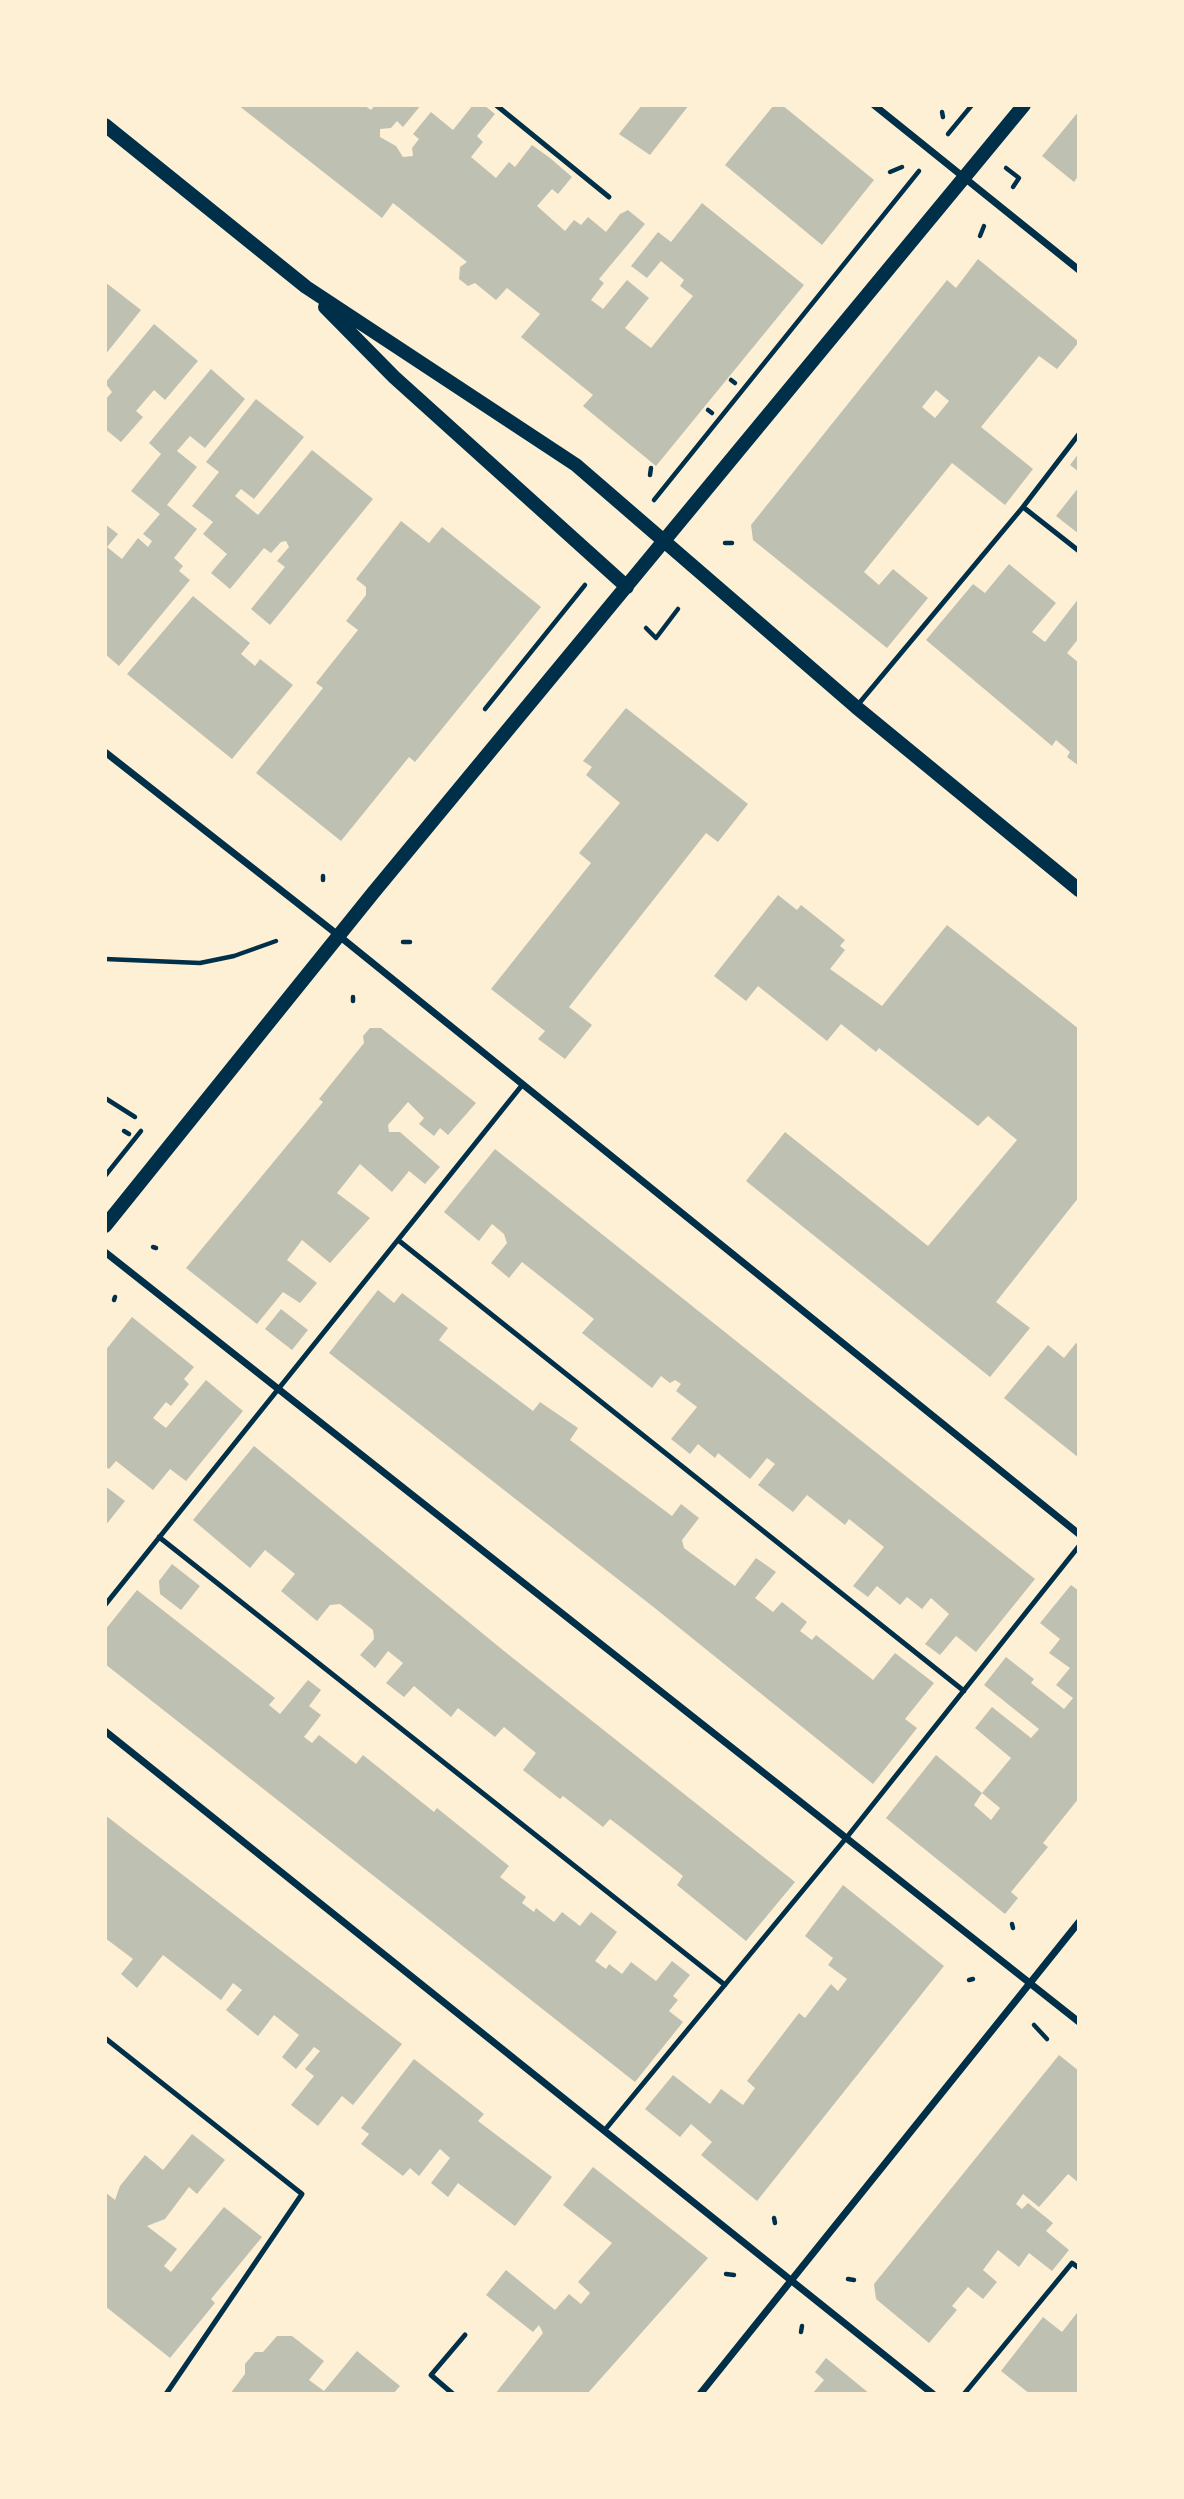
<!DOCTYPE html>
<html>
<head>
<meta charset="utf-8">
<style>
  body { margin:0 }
  #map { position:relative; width:1184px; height:2499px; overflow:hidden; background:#fdf0d5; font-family:Figtree,sans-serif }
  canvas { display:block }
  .frame { position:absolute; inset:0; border:107px solid #fdf0d5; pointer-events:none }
</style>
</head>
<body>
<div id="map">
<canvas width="1184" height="2499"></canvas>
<div class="frame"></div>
</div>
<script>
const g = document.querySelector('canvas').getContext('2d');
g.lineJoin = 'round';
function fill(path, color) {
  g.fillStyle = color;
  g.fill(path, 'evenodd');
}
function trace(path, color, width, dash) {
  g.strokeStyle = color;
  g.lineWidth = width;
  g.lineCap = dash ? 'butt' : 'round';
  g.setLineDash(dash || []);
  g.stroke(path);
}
const building = new Path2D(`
  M 238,105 L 364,105 L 371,110 L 375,105 L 421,105 L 403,127 L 397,121 L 391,128 L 380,129 L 380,137 L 396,146 L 403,157 L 413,156 L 412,148 L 419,139 L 413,134 L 431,112 L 453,130 L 473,105 L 484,105 L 495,114 L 477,136 L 483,142 L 471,157 L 496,178 L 509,162 L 515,167 L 532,145 L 550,158 L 572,177 L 558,194 L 552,189 L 537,206 L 565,231 L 574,220 L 581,225 L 588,217 L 606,232 L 620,214 L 628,210 L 645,224 L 599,279 L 604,283 L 591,300 L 603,309 L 627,280 L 649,298 L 625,328 L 651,348 L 693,296 L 680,286 L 684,280 L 661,261 L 647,278 L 631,266 L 658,232 L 671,242 L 702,203 L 804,285 L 656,466 L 583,406 L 593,395 L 521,337 L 540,314 L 507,288 L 496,300 L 475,283 L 468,286 L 459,279 L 460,267 L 467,262 L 393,203 L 382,218 Z
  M 642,105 L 689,105 L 650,155 L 619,134 Z
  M 774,105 L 782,105 L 874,180 L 822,245 L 725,165 Z
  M 1079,111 L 1079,175 L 1074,182 L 1042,156 Z
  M 978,259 L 1079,342 L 1057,369 L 1039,356 L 981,427 L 1033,469 L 1005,505 L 952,463 L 864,572 L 879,585 L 893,569 L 928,598 L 887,648 L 753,540 L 751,525 L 947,280 L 956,288 ZM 936,390 L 949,401 L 935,418 L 922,407 Z
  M 105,282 L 141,310 L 105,355 Z
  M 154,324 L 198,361 L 165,400 L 154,390 L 136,411 L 143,417 L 121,442 L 105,429 L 105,400 L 112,392 L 105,383 Z
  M 211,369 L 245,399 L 205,448 L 190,436 L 177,451 L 197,467 L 167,505 L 197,529 L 174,558 L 183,566 L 179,571 L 190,580 L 119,666 L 105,654 L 105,524 L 118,534 L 107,547 L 122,559 L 138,538 L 148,547 L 152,541 L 143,534 L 160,514 L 131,491 L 161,454 L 149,443 Z
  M 256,399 L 304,437 L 254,499 L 241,489 L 235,496 L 258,515 L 312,450 L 373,499 L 270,625 L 251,609 L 285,567 L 277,561 L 289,547 L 286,541 L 281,542 L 271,553 L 264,548 L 230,589 L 211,573 L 227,554 L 203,534 L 213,522 L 192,506 L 219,472 L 206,462 Z
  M 1079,453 L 1079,472 L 1070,465 Z
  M 1079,487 L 1079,534 L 1056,516 Z
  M 401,521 L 429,543 L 442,527 L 541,607 L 415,762 L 409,757 L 341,841 L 256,773 L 323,688 L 316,683 L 358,630 L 346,621 L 366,595 L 366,587 L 356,579 Z
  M 1009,564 L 1056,603 L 1032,632 L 1045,642 L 1079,598 L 1079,638 L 1067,653 L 1079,663 L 1079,766 L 1067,757 L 1070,752 L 1056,740 L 1052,746 L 926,640 L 973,584 L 985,593 Z
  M 193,596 L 250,643 L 241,654 L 255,666 L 260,659 L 293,685 L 232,759 L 127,674 Z
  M 626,708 L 748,804 L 718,842 L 706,833 L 569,1007 L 592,1025 L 565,1059 L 538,1039 L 545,1031 L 491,989 L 591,863 L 579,853 L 620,803 L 586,775 L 592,767 L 583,761 Z
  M 778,895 L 797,910 L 801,905 L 845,940 L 840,946 L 845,950 L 830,969 L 882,1006 L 947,925 L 1079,1029 L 1079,1197 L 996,1302 L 1030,1328 L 990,1377 L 746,1181 L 785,1132 L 928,1246 L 1017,1140 L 988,1116 L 978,1126 L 879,1048 L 876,1052 L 841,1024 L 827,1041 L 758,986 L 746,1001 L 714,976 Z
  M 370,1028 L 381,1028 L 476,1103 L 448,1135 L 440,1128 L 434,1136 L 419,1124 L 424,1118 L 408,1102 L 388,1125 L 389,1132 L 400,1132 L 440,1167 L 425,1184 L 409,1171 L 392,1192 L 360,1164 L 337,1193 L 370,1218 L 330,1263 L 302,1240 L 287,1260 L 317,1283 L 300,1303 L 283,1292 L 257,1324 L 186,1268 L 323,1102 L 319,1099 L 364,1043 L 363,1036 Z
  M 495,1149 L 1035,1579 L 976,1652 L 956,1636 L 940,1655 L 925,1644 L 949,1614 L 931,1598 L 922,1609 L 907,1597 L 900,1605 L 877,1586 L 868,1597 L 853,1586 L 884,1547 L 849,1519 L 845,1525 L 807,1495 L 793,1512 L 758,1485 L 775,1464 L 767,1458 L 750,1479 L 718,1453 L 715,1458 L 698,1444 L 690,1454 L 671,1439 L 697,1407 L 676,1391 L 681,1384 L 675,1380 L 670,1383 L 661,1376 L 652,1388 L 582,1333 L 594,1319 L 522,1262 L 509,1278 L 491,1263 L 507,1243 L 504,1234 L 492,1224 L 479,1241 L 444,1212 Z
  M 378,1290 L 394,1303 L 402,1293 L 448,1328 L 439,1340 L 533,1411 L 540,1402 L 578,1428 L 570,1440 L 672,1516 L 681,1504 L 699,1518 L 682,1540 L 684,1548 L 735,1586 L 756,1558 L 776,1572 L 755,1598 L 773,1612 L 782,1602 L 807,1622 L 800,1631 L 812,1640 L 816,1635 L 873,1680 L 895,1653 L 934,1683 L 905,1719 L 917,1728 L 873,1784 L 656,1609 L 329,1353 Z
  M 281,1309 L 308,1330 L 292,1350 L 265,1329 Z
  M 132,1317 L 194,1367 L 184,1379 L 189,1384 L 171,1406 L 166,1402 L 153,1418 L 166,1428 L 206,1380 L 243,1411 L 186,1481 L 170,1469 L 153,1490 L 116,1461 L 109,1469 L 105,1466 L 105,1351 Z
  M 1076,1343 L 1079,1345 L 1079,1458 L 1004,1398 L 1048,1345 L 1064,1358 Z
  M 254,1446 L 504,1651 L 795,1882 L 746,1941 L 677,1885 L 683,1876 L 631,1835 L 610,1819 L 603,1827 L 563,1796 L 560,1799 L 523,1770 L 536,1753 L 504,1727 L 495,1737 L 458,1708 L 451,1717 L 414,1686 L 404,1697 L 386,1683 L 403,1663 L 388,1651 L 375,1668 L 360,1655 L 374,1639 L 373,1630 L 340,1604 L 330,1605 L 317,1621 L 281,1591 L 295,1574 L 265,1550 L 250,1568 L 193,1520 Z
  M 105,1486 L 125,1501 L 105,1526 Z
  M 172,1564 L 200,1586 L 181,1610 L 160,1594 L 159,1581 Z
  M 1071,1585 L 1079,1591 L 1079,1798 L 1043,1843 L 1048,1847 L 1011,1892 L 1018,1898 L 1005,1914 L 886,1818 L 936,1755 L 982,1793 L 974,1805 L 991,1820 L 1000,1808 L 982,1793 L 1011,1758 L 975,1728 L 992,1707 L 1031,1738 L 1039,1729 L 984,1685 L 1006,1657 L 1034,1679 L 1031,1683 L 1064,1709 L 1073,1698 L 1056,1685 L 1070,1668 L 1049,1653 L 1060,1639 L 1040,1623 Z
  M 137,1590 L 275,1698 L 269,1705 L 280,1714 L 308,1680 L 321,1690 L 309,1706 L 321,1715 L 304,1737 L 312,1743 L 319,1735 L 356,1764 L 363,1755 L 434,1812 L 437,1808 L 509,1866 L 500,1877 L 526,1897 L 522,1903 L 534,1912 L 536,1908 L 554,1922 L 562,1912 L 580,1926 L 591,1912 L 617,1932 L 595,1961 L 606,1969 L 609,1964 L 622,1974 L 631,1962 L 656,1981 L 672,1961 L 690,1975 L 673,1996 L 678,2000 L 669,2011 L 683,2022 L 635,2082 L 105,1664 L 105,1630 Z
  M 105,1815 L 402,2044 L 353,2105 L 342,2096 L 318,2126 L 291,2105 L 314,2076 L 305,2069 L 320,2051 L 314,2047 L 296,2069 L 282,2057 L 299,2035 L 274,2015 L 258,2036 L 226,2010 L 242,1990 L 233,1983 L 221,2000 L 163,1955 L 137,1988 L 121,1974 L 133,1959 L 105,1938 Z
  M 843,1885 L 944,1966 L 757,2201 L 701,2155 L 712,2142 L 691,2124 L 680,2137 L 645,2109 L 673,2075 L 710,2104 L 721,2089 L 743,2105 L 755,2088 L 747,2081 L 799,2013 L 805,2018 L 831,1984 L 838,1991 L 847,1979 L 828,1965 L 833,1958 L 805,1936 Z
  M 1059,2055 L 1079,2071 L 1079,2183 L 1068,2174 L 1039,2207 L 1023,2194 L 1016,2204 L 1022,2209 L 1028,2203 L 1053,2223 L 1046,2231 L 1069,2250 L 1052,2271 L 1029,2253 L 1019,2267 L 998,2250 L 983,2270 L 997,2282 L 983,2299 L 968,2287 L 952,2306 L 957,2310 L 929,2343 L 876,2299 L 874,2284 Z
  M 414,2059 L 484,2114 L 478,2121 L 552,2177 L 515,2226 L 458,2183 L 448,2197 L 431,2183 L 450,2158 L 440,2149 L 419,2176 L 410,2168 L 403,2176 L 361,2144 L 369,2134 L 361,2128 Z
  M 192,2134 L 225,2160 L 197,2194 L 189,2187 L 165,2219 L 147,2226 L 177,2249 L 164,2266 L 171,2272 L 224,2207 L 262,2237 L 211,2299 L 215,2303 L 170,2358 L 105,2306 L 105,2192 L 115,2200 L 120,2186 L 145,2155 L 163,2170 Z
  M 593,2167 L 708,2258 L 587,2394 L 495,2394 L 543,2333 L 539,2325 L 533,2332 L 486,2295 L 506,2270 L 555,2310 L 569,2294 L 581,2304 L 590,2293 L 578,2282 L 612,2243 L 563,2205 Z
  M 1077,2313 L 1079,2394 L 1030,2394 L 1001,2371 L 1043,2317 L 1062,2332 Z
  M 277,2336 L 292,2336 L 324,2361 L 309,2380 L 324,2391 L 357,2351 L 400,2386 L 393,2394 L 230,2394 L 245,2374 L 245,2364 L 255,2352 L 263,2352 Z
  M 826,2358 L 870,2394 L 812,2394 L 824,2380 L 815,2372 Z`);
const path = new Path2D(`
  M 942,112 L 943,117
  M 948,134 L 972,105
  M 1006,168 L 1019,178 L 1013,187
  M 890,172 L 902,167
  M 980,236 L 984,226
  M 731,380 L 735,383
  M 708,410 L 712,413
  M 650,475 L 651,468
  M 654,500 L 919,171
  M 725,543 L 732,543
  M 646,628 L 656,638 L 678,609
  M 485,709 L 585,585
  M 323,876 L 323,880
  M 403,942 L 410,942
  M 105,959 L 200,963 L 234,956 L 276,941
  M 353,997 L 353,1001
  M 105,1098 L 135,1117
  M 124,1131 L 129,1134
  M 105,1176 L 141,1131
  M 153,1247 L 156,1248
  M 114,1300 L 115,1297
  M 1012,1924 L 1013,1928
  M 969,1980 L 973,1979
  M 1034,2025 L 1047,2039
  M 774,2218 L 775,2223
  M 726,2274 L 734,2275
  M 848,2279 L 854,2280
  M 801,2332 L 802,2326`);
const service = new Path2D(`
  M 496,105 L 609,197
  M 1023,507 L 1079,551
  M 856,707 L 1023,507 L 1079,434
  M 398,1240 L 964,1691
  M 159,1537 L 725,1985
  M 105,1605 L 523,1084
  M 105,2038 L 302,2194 L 166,2394
  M 604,2131 L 847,1837 L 1079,1546
  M 453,2394 L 431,2375 L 465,2335
  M 964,2394 L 1072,2263 L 1079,2268`);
const minor = new Path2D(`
  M 874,105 L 1079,270
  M 105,752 L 338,935 L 1079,1534
  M 105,1252 L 1079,2022
  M 105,1731 L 933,2394
  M 700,2394 L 1079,1922`);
const secondary = new Path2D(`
  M 105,125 L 306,287 L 576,465 L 856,707 L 1079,890
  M 325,307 L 394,377 L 627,587
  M 105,1226 L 373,893 L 1024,105`);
fill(building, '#bec0b2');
trace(path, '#003049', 4.5);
trace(service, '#003049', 5);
trace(minor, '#003049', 7);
trace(secondary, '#003049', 14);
</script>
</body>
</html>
